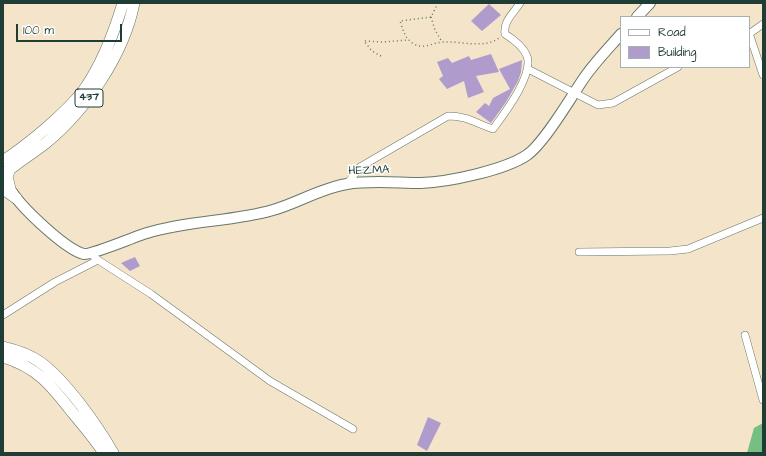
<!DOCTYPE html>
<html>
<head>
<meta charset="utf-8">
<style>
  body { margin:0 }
  #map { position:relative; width:766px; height:456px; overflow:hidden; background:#f3e4ca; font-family:"Architects Daughter",sans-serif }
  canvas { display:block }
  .frame { position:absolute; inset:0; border:4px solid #1f3d34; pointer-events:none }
  .legend { position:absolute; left:620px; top:16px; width:130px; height:52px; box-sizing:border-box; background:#fff; border:1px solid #a5b1ae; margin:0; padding:5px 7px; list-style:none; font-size:12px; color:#1f3d34 }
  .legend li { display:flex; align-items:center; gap:8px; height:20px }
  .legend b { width:20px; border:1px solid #a5b1ae }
  .scale { position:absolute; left:16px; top:24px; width:106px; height:18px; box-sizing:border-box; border:2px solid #1f3d34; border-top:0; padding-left:5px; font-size:12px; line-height:14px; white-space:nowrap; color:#1f3d34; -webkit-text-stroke:3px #fff; paint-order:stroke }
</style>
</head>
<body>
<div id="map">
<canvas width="766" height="456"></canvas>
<div class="frame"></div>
<ul class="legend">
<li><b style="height:5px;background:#fff"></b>Road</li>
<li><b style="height:11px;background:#af9ccd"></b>Building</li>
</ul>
<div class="scale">100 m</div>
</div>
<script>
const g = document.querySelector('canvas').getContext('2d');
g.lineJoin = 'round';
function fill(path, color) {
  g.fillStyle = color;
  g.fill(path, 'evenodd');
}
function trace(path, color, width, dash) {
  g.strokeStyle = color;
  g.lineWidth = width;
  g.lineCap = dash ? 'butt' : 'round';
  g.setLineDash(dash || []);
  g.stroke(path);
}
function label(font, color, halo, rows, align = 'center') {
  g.font = font + ' "Architects Daughter",sans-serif';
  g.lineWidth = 3;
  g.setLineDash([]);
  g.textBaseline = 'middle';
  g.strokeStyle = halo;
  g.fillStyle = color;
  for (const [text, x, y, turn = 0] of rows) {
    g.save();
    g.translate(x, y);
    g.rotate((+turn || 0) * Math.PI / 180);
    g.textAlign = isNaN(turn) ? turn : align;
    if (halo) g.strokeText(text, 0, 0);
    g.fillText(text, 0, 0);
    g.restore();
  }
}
const forest = new Path2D(`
  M 763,423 L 763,453 L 747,453 L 754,428 Z`);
const building = new Path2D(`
  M 489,4 L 501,15 L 482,31 L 471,21 Z
  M 491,54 L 499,72 L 476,76 L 484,92 L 468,98 L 464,81 L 447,89 L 439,79 L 443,76 L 437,62 L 448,58 L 452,63 L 469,56 L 471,60 Z
  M 522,60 L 521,72 L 518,81 L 506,102 L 491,123 L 476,112 L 485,103 L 489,106 L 493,98 L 510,89 L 499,69 Z
  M 135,257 L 140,266 L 130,271 L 121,263 Z
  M 428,417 L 441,423 L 427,451 L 417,445 Z`);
const path = new Path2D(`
  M 438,3 L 431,17 L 400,21 C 403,30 405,39 414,44 C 424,50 433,42 444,42 C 462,41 484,49 499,38
  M 431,17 L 435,30 L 442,42
  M 381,56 L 372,51 L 364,41 L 382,42 L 409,40`);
const street = new Path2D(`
  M 749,33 L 763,75
  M 749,34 L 763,24
  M 528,69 L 598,105 L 613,103 L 678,67
  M 347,184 L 360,167 L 448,116 C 467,116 475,123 493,129 C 504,114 534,75 527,56 C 523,46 513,39 505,34 C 503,21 514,13 520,3
  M 579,252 L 670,251 L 688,249 L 763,218
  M 91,254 L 98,260 L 151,294 L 270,381 L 353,429
  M 3,315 L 55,282 L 98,260
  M 745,335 L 763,400`);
const secondary = new Path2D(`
  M 637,17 L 650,3
  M 12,192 C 22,208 66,250 84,254 C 92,255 136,236 147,233 C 188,220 232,222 273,210 C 298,203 321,188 347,184 C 370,180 398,183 421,183 C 449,182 505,170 527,155 C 544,143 570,99 582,81 C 593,64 608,49 621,34`);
const primary = new Path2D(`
  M 3,161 C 29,144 65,114 84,90 C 102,64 114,33 123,3
  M 3,175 C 16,163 32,154 47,142 C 86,110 124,54 134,3
  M 3,189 L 16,198
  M 10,189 L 7,176 L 10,169
  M 3,347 C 16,350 29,354 40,362 C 66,381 97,425 113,453
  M 3,357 C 37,367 51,385 72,412 C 83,425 94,438 104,453`);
const shields = [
  [89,98,28]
];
const shieldNames = [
  ["437",89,98]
];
const streetNames = [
  ["HEZMA",369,171,-2]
];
fill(forest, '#77be83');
fill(building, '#af9ccd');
trace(street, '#697768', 8);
trace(secondary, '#697768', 12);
trace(primary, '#697768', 12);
trace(path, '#697768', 1.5, [1, 3]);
trace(street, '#fff', 7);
trace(secondary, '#fff', 10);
trace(primary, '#fff', 11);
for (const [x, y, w] of shields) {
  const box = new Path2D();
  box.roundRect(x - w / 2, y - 9, w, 18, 3);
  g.fillStyle = '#fff';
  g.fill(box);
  trace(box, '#1f3d34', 1);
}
label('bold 11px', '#1f3d34', null, shieldNames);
label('12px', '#1f3d34', '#fff', streetNames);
</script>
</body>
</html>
